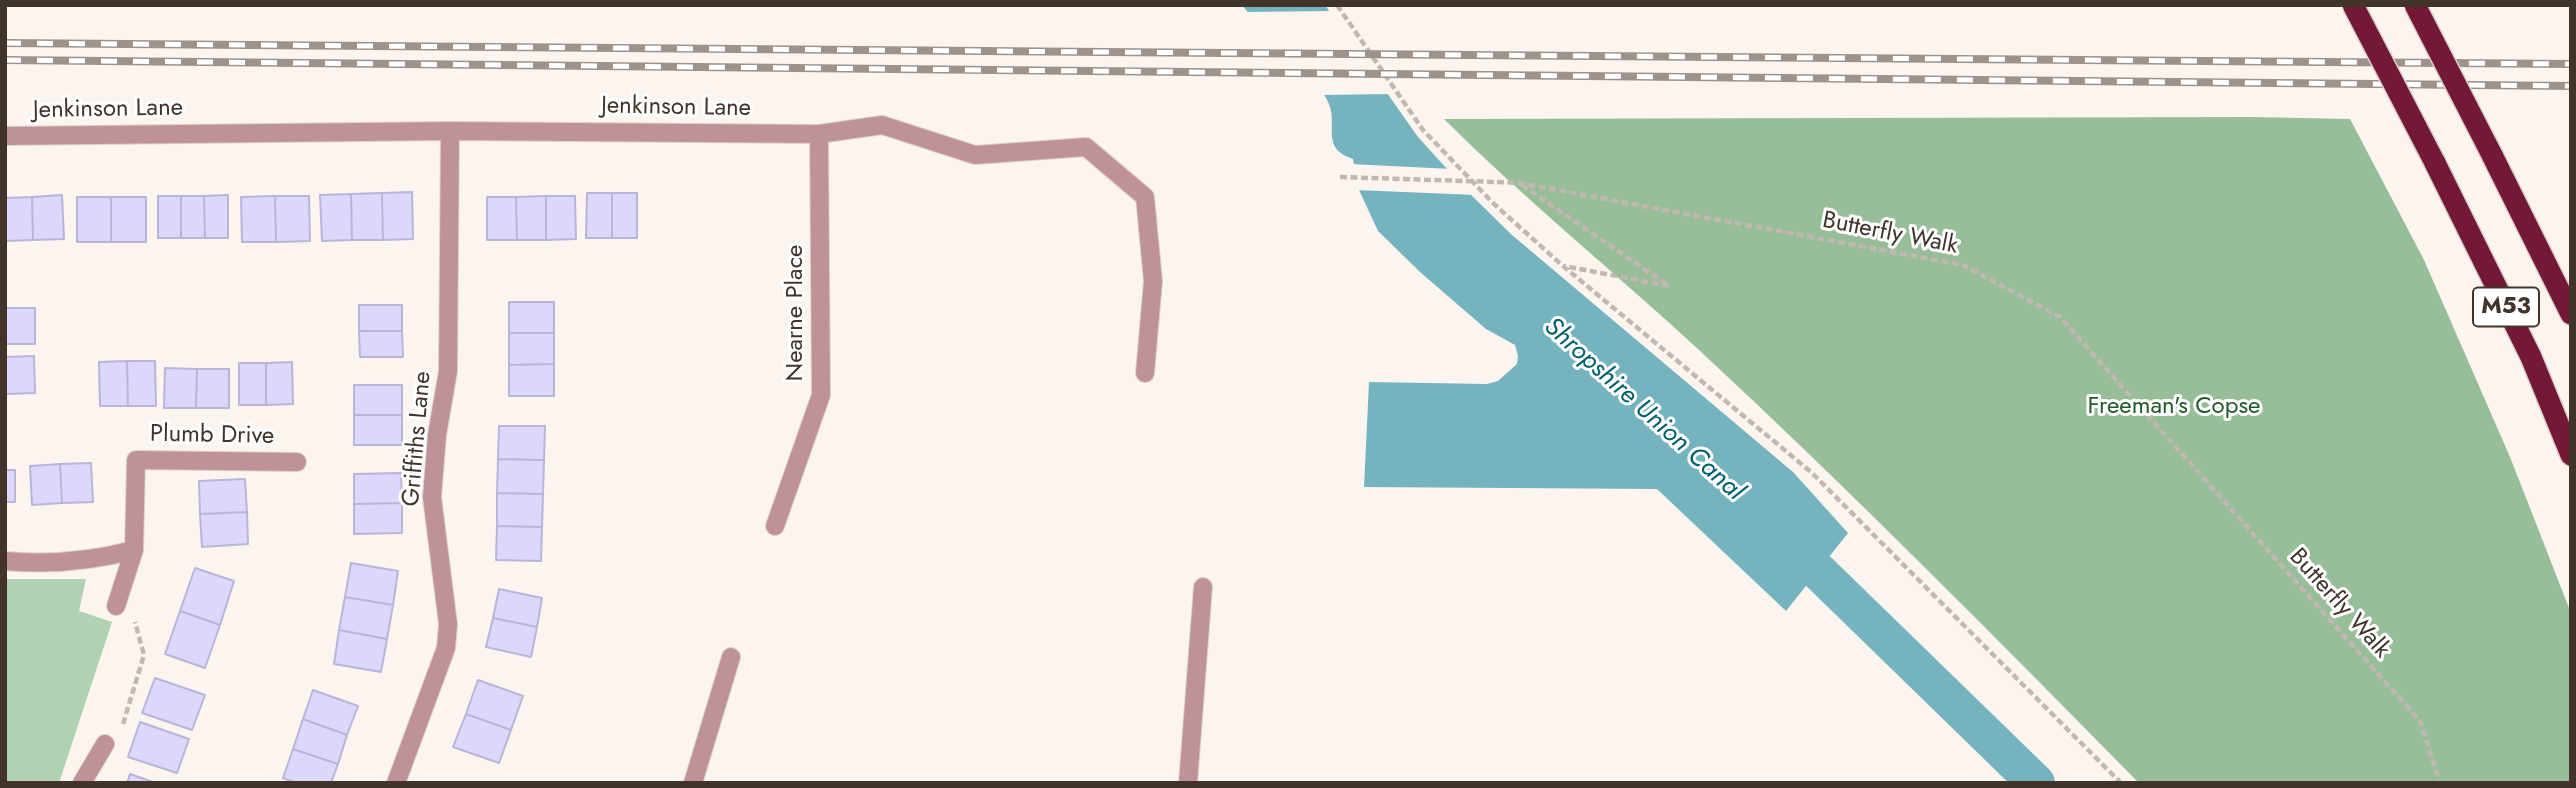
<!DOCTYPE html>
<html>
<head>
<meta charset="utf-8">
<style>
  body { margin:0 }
  #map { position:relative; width:2576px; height:788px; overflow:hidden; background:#fbf4ef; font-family:Jost,sans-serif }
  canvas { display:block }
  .frame { position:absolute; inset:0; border:7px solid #42342b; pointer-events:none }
</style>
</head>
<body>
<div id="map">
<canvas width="2576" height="788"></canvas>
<div class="frame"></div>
</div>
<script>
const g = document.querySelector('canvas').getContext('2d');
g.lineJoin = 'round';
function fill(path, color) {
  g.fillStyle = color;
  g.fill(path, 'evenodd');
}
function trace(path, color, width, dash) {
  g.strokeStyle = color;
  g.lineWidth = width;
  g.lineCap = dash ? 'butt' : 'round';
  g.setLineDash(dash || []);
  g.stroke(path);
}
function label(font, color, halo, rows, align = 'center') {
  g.font = font + ' Jost,sans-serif';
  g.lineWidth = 6;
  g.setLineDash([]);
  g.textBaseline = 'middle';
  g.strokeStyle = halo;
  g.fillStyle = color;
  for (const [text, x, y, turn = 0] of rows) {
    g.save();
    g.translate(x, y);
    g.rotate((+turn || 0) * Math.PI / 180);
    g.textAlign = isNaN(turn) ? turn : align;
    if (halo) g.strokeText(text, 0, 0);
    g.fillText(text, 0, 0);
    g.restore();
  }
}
const green = new Path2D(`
  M 5,579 L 86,579 L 79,611 L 112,622 L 59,783 L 5,783 Z`);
const forest = new Path2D(`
  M 2252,117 L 2350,119 L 2424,260 L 2510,457 L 2571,613 L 2571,783 L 2139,783 C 1994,636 1850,490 1699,350 C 1615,272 1525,200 1444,119 Z`);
const water = new Path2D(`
  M 1242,5 L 1325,5 L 1418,137 L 1467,191 L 1512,235 L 1793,472 L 1848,533 L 1786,611 L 1657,489 L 1364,487 L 1369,382 L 1487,384 L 1498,381 L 1517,364 L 1518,356 L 1515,345 L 1486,329 L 1420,272 L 1378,231 L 1359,190 L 1353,159 C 1320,148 1338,127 1329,104 C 1318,75 1264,33 1242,5 Z`);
const pier = new Path2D(`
  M 1335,11 L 1383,84 L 1390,94 L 1320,95 L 1243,12 Z
  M 1350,164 L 1452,169 L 1476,195 L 1355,190 Z`);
const canal = new Path2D(`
  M 1782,536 L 2036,783`);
const building = new Path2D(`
  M 412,192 L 413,239 L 383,240 L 382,193 Z
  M 382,193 L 383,240 L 352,240 L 351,194 Z
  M 587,193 L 612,193 L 612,238 L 586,238 Z
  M 612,193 L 637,193 L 637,238 L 612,238 Z
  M 351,194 L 352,240 L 322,241 L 320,195 Z
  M 62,195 L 64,239 L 33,240 L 32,197 Z
  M 228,195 L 228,238 L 205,238 L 204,196 Z
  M 158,196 L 181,196 L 181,238 L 158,238 Z
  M 181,196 L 204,196 L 205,238 L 181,238 Z
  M 275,196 L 276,242 L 242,242 L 241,197 Z
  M 275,196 L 309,196 L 310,241 L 276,242 Z
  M 546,196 L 546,240 L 517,240 L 516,197 Z
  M 546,196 L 575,196 L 576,239 L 546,240 Z
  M 32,197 L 33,240 L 5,241 L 5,198 Z
  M 77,197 L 111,197 L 111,242 L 77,242 Z
  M 111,197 L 146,197 L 146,242 L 111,242 Z
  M 487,197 L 516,197 L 517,240 L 487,240 Z
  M 509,302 L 554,302 L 554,333 L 509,333 Z
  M 359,305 L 402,305 L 402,331 L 359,331 Z
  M 5,308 L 35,308 L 35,344 L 5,344 Z
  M 359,331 L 402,331 L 403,357 L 360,357 Z
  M 509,333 L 554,333 L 554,364 L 509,365 Z
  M 34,356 L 35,393 L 5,394 L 5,357 Z
  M 127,361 L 128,406 L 100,406 L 99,362 Z
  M 127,361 L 155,361 L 156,406 L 128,406 Z
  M 292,362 L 293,404 L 266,405 L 266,363 Z
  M 239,363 L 266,363 L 266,405 L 239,405 Z
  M 554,364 L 554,396 L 509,396 L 509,365 Z
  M 165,368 L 197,369 L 196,408 L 164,408 Z
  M 197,369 L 229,369 L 229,408 L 196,408 Z
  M 354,385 L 402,385 L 402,415 L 354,415 Z
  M 354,415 L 402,415 L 402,445 L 354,445 Z
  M 499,426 L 545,426 L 544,460 L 498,459 Z
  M 498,459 L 544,460 L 543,494 L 497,493 Z
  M 91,463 L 93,502 L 62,503 L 60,464 Z
  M 60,464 L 62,503 L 32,505 L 30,466 Z
  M 5,470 L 15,470 L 15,502 L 5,502 Z
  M 401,473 L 402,503 L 354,504 L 354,474 Z
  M 245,479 L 247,512 L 200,514 L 199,481 Z
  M 497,493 L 543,494 L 542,527 L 497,526 Z
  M 402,503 L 402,533 L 354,534 L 354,504 Z
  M 247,512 L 248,544 L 202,547 L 200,514 Z
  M 497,526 L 542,527 L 541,561 L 496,560 Z
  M 351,563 L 398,571 L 393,605 L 345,597 Z
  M 195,568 L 234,581 L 220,625 L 180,611 Z
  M 499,589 L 542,598 L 537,627 L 493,618 Z
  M 345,597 L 393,605 L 387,639 L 339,630 Z
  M 180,611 L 220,625 L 205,668 L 165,654 Z
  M 493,618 L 537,627 L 531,657 L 486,647 Z
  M 339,630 L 387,639 L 381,672 L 334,664 Z
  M 155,678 L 205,695 L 192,730 L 142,713 Z
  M 478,680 L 523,696 L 511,730 L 466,714 Z
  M 313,690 L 358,706 L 347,735 L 303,719 Z
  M 466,714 L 511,730 L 499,763 L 453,747 Z
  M 303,719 L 347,735 L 338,764 L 293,749 Z
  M 140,722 L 189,739 L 177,773 L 128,757 Z
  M 293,749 L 338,764 L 331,783 L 296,783 L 283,778 Z
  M 130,774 L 156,783 L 127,783 Z`);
const path = new Path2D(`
  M 1337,5 L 1423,130 L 1494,204 L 1563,266 L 1811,472 L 2121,783
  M 1497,182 L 1519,183 L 1963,265 L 2060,317 L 2420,721 L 2440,783
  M 1522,185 L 1669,286 L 1564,266
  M 123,724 L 144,655 L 135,622`);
const lane = new Path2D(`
  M 82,783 L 105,744
  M 1188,783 L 1203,587`);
const street = new Path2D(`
  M 5,136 L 450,131 L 819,134 L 882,125 L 975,155 L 1086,147 L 1145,197 L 1153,281 L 1145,373
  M 775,526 L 821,395 L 819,134
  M 5,561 C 49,565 92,561 134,550 L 136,460 L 297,462
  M 116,606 L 134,550
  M 396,783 L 446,648 L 448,624 L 432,497 L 437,435 L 448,371 L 450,131
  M 693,783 L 731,657`);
const highway = new Path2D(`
  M 2492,155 L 2571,314
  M 2434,161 L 2531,357 L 2571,455`);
const rail = new Path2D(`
  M 5,43 L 2571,64
  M 5,60 L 2571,86`);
const pathBridge = new Path2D(`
  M 1340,177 L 1497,182`);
const highwayBridge = new Path2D(`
  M 2353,5 L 2434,161
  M 2415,5 L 2492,155`);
const shields = [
  [2506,307,66]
];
const shieldNames = [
  ["M53",2506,307]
];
const streetNames = [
  ["Jenkinson Lane",676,108,1],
  ["Jenkinson Lane",108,110,-1],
  ["Butterfly Walk",1890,234,11],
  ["Nearne Place",796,313,-90],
  ["Plumb Drive",212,436,1],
  ["Griffiths Lane",418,439,-85],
  ["Butterfly Walk",2339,604,48]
];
const parkNames = [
  ["Freeman's Copse",2174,407]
];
const waterNames = [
  ["Shropshire Union Canal",1643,410,42]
];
fill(green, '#b0d1b2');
fill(forest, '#97bd99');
fill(water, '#75b4be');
fill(pier, '#fbf4ef');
trace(canal, '#75b4be', 38);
fill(building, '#dcd8fc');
trace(building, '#b9b5d8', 2);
trace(lane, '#dad1cc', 20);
trace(street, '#dad1cc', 20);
trace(highway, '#dad1cc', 24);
trace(path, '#c1b8b1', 4.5, [7, 3.5]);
trace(lane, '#bf9199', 18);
trace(street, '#bf9199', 18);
trace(highway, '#731836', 21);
trace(rail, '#9d938c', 8);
trace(rail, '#fff', 5, [16]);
trace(highwayBridge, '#dad1cc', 24, []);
trace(pathBridge, '#c1b8b1', 4.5, [7, 3.5]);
trace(highwayBridge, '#731836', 21);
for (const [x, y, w] of shields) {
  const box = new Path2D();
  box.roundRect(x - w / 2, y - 19.5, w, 39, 5);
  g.fillStyle = '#fff';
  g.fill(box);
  trace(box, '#42342b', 2);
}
label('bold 23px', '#42342b', null, shieldNames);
label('24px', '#42342b', '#fff', streetNames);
label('24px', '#225929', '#fff', parkNames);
label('italic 26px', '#01606b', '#fff', waterNames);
</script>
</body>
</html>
